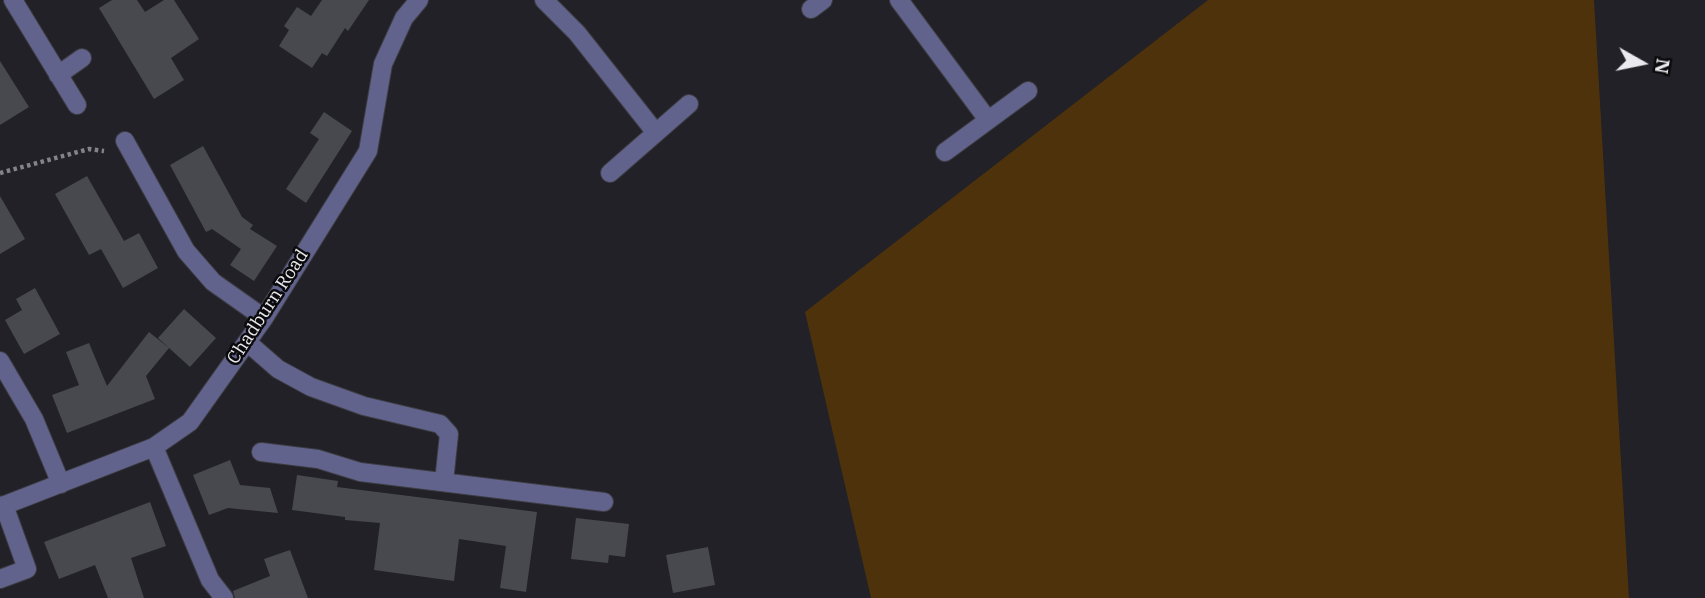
<!DOCTYPE html>
<html>
<head>
<meta charset="utf-8">
<style>
  body { margin:0 }
  #map { position:relative; width:1705px; height:598px; overflow:hidden; background:#212127; font-family:"IBM Plex Serif",serif }
  canvas { display:block }
  .north { position:absolute; left:1607px; top:28px; width:70px; height:70px; -webkit-text-stroke:5px #0b0b0d; paint-order:stroke; rotate:99deg; font-size:19px; font-weight:700; line-height:28px; text-align:center; color:#eaeaee }
  .north::after { content:''; display:block; margin:auto; width:24px; height:32px; background:#eaeaee; clip-path:polygon(50% 0,100% 100%,50% 72%,0 100%) }
</style>
</head>
<body>
<div id="map">
<canvas width="1705" height="598"></canvas>
<div class="north">N</div>
</div>
<script>
const g = document.querySelector('canvas').getContext('2d');
g.lineJoin = 'round';
function fill(path, color) {
  g.fillStyle = color;
  g.fill(path, 'evenodd');
}
function trace(path, color, width, dash) {
  g.strokeStyle = color;
  g.lineWidth = width;
  g.lineCap = dash ? 'butt' : 'round';
  g.setLineDash(dash || []);
  g.stroke(path);
}
function label(font, color, halo, rows, align = 'center') {
  g.font = font + ' "IBM Plex Serif",serif';
  g.lineWidth = 5;
  g.setLineDash([]);
  g.textBaseline = 'middle';
  g.strokeStyle = halo;
  g.fillStyle = color;
  for (const [text, x, y, turn = 0] of rows) {
    g.save();
    g.translate(x, y);
    g.rotate((+turn || 0) * Math.PI / 180);
    g.textAlign = isNaN(turn) ? turn : align;
    if (halo) g.strokeText(text, 0, 0);
    g.fillText(text, 0, 0);
    g.restore();
  }
}
const green = new Path2D(`
  M 1208,0 L 1594,0 L 1629,598 L 871,598 L 805,312 Z`);
const building = new Path2D(`
  M 112,0 L 137,0 L 145,12 L 164,0 L 174,0 L 199,39 L 171,58 L 184,80 L 154,99 L 99,8 Z
  M 322,0 L 369,0 L 348,31 L 345,28 L 327,56 L 322,53 L 312,68 L 279,46 L 289,30 L 284,26 L 297,7 L 311,16 Z
  M 0,61 L 29,107 L 0,125 Z
  M 324,112 L 352,131 L 306,203 L 286,189 L 319,139 L 310,133 Z
  M 203,146 L 242,217 L 253,225 L 250,229 L 277,246 L 254,281 L 230,265 L 241,249 L 212,229 L 206,232 L 170,165 Z
  M 87,176 L 124,241 L 139,233 L 158,268 L 123,288 L 101,249 L 89,255 L 55,194 Z
  M 0,196 L 25,239 L 0,254 Z
  M 35,288 L 60,334 L 24,354 L 5,320 L 22,310 L 16,299 Z
  M 184,309 L 216,338 L 190,367 L 158,338 Z
  M 149,332 L 169,348 L 146,376 L 155,399 L 67,433 L 52,395 L 79,385 L 66,352 L 89,343 L 107,386 Z
  M 230,460 L 240,485 L 270,488 L 278,513 L 228,508 L 209,515 L 193,475 Z
  M 297,475 L 338,481 L 337,487 L 537,512 L 526,592 L 500,588 L 506,546 L 459,539 L 454,581 L 374,570 L 380,523 L 345,520 L 345,517 L 292,510 Z
  M 150,502 L 166,546 L 131,558 L 144,598 L 108,598 L 95,565 L 59,579 L 44,542 Z
  M 576,518 L 629,524 L 625,557 L 609,555 L 608,563 L 571,559 Z
  M 708,547 L 715,585 L 673,593 L 666,555 Z
  M 290,550 L 308,598 L 235,598 L 233,591 L 270,576 L 264,559 Z`);
const path = new Path2D(`
  M 0,173 L 89,149 L 104,151`);
const minor = new Path2D(`
  M 13,0 L 77,105
  M 544,0 L 577,33 L 656,133
  M 899,0 L 988,120
  M 811,9 L 823,0
  M 58,75 L 82,58
  M 125,141 L 186,251 L 213,282 L 264,318
  M 945,152 L 1028,91
  M 610,173 L 689,104
  M 247,342 L 278,369 L 311,387 L 364,406 L 440,424 L 449,434 L 444,482
  M 0,361 L 34,419 L 61,484
  M 154,447 L 210,580 L 224,598
  M 261,452 L 318,459 L 360,472 L 604,502
  M 0,507 L 154,447 L 190,422 L 264,318 L 368,151 L 383,64 L 404,18 L 419,0
  M 0,579 L 27,569 L 4,505`);
const streetNames = [
  ["Chadburn Road",268,307,-57]
];
fill(green, '#4d320c');
fill(building, '#48484f');
trace(minor, '#3d3d43', 20);
trace(path, '#838388', 4.5, [3.5, 3.5]);
trace(minor, '#62638d', 18);
label('18px', '#eaeaee', '#0b0b0d', streetNames);
</script>
</body>
</html>
